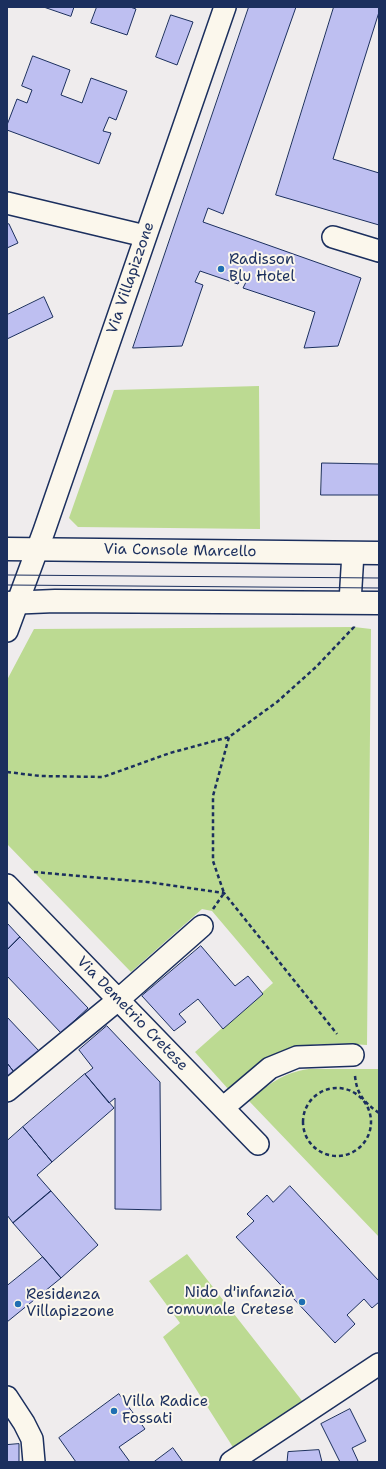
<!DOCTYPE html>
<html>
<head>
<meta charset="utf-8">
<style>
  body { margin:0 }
  #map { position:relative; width:386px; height:1469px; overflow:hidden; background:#efeced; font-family:"Shantell Sans",sans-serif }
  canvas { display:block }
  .frame { position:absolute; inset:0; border:8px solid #1b2f5e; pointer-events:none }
</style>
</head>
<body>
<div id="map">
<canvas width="386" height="1469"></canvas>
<div class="frame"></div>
</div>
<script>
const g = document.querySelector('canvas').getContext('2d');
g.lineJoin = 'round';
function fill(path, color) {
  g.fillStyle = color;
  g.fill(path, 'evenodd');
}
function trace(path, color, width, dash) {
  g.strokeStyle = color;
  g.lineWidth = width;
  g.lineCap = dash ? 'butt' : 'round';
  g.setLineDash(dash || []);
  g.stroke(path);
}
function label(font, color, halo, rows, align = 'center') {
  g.font = font + ' "Shantell Sans",sans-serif';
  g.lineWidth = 4;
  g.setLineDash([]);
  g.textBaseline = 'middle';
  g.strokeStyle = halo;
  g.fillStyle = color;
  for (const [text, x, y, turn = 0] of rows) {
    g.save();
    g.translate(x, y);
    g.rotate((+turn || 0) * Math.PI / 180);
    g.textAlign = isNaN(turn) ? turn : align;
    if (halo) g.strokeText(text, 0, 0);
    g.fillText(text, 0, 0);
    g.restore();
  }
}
const green = new Path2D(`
  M 259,386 L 260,529 L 78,527 L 69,518 L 114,390 Z
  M 354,627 L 371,629 L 367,1045 C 333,1043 295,1041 265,1060 C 252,1068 240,1080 229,1090 L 195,1052 L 273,983 L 212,911 L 202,909 L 131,972 L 7,844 L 7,680 L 34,629 Z
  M 309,1069 L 379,1069 L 379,1237 L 249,1101 C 269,1084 282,1073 309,1069 Z
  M 187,1254 L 303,1402 L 236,1452 L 163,1337 L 180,1323 L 149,1281 Z`);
const building = new Path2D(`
  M 44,7 L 74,7 L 71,16 Z
  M 97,7 L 130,7 L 136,9 L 127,35 L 91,23 Z
  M 249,7 L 296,7 L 223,214 L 208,208 L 203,222 L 361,278 L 338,346 L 304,348 L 315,312 L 243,288 L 246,282 L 240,280 L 238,284 L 200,271 L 195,282 L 203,285 L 182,346 L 133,348 Z
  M 334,7 L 379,7 L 379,12 L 333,159 L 379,173 L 379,225 L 276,195 Z
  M 171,15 L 193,22 L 177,65 L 156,57 Z
  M 33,56 L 70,70 L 61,95 L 82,103 L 91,78 L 127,91 L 116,120 L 109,117 L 103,131 L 111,133 L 99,164 L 7,130 L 7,125 L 17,99 L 27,103 L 32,90 L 22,86 Z
  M 9,224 L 18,243 L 7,248 L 7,225 Z
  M 44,297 L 53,317 L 7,339 L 7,315 Z
  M 322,463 L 379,464 L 379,495 L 321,495 Z
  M 7,923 L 20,937 L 7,950 Z
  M 20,937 L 88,1008 L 61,1033 L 7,976 L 7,950 Z
  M 201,946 L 235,986 L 248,976 L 263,994 L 223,1029 L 198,999 L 179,1014 L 186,1022 L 174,1031 L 142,996 Z
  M 7,1017 L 39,1051 L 14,1072 L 7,1063 Z
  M 107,1026 L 160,1082 L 161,1210 L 115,1209 L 115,1098 L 109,1103 L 85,1074 L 93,1068 L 79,1050 Z
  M 7,1063 L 14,1072 L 7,1078 Z
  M 85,1074 L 114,1108 L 52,1162 L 23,1127 Z
  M 23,1127 L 52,1162 L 37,1175 L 51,1191 L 13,1223 L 7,1215 L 7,1141 Z
  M 290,1186 L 379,1281 L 379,1302 L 372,1308 L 364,1299 L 347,1315 L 355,1324 L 335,1343 L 236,1237 L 254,1221 L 247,1214 L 267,1195 L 273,1202 Z
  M 51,1191 L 98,1245 L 61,1278 L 13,1223 Z
  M 43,1257 L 61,1278 L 7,1322 L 7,1286 Z
  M 119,1394 L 145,1429 L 119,1447 L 130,1462 L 76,1462 L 59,1438 Z
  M 350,1409 L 366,1441 L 352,1448 L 358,1461 L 355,1462 L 340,1462 L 321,1424 Z
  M 19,1444 L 19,1462 L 7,1462 L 7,1445 Z
  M 173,1448 L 183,1462 L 154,1462 Z
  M 319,1450 L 322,1462 L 287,1462 L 288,1452 Z`);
const path = new Path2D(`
  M 7,772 L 40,776 L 103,777 L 170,753 L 229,737 L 277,702 L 316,667 L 354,627 L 354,624
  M 34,872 L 147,882 L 224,893 L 337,1034
  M 213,909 L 224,893 L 213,861 L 213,796 L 229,737
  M 355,1076 C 357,1095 364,1102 379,1113
  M303 1122a34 34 0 1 1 68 0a34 34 0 1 1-68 0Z`);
const minor = new Path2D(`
  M 7,203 L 145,236
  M 333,237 L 379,251
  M 350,602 L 353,553
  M 7,631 L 44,531 L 225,7
  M 7,885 L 258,1144
  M 7,1091 L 118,1000 L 202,926
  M 224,1107 L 270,1068 L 297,1057 L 353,1055
  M 7,1397 L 24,1423 L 32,1439 L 34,1462
  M 231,1462 L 379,1364`);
const major = new Path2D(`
  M 7,549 L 379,553
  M 7,603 L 55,601 L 379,603`);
const tram = new Path2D(`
  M 7,575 L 379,578
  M 7,585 L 379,588`);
const markers = [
  [221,269,4,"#1f6fb2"],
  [302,1302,4,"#1f6fb2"],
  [18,1304,4,"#1f6fb2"],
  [114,1411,4,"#1f6fb2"]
];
const poiNames = [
  ["Radisson",229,260],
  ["Blu Hotel",229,277],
  ["Nido d'infanzia",294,1293,"right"],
  ["comunale Cretese",294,1310,"right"],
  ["Residenza",26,1295],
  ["Villapizzone",26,1312],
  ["Villa Radice",122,1402],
  ["Fossati",122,1419]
];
const streetNames = [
  ["Via Villapizzone",131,278,-71],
  ["Via Console Marcello",180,551,1],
  ["Via Demetrio Cretese",132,1014,46]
];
fill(green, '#bcda92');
fill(building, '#bebff1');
trace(building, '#1b2f5e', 1);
trace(minor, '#1b2f5e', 24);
trace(major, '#1b2f5e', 25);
trace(path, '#1b2f5e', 2.5, [4, 3]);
trace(minor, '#fbf7ec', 21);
trace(major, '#fbf7ec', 22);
trace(tram, '#1b2f5e', 1);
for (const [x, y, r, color] of markers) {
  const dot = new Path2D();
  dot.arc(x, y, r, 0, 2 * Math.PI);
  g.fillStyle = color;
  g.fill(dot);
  trace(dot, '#fbf7ec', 1.5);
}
label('15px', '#1b2f5e', '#fbf7ec', poiNames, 'left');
label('15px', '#1b2f5e', '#fbf7ec', streetNames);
</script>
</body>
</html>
